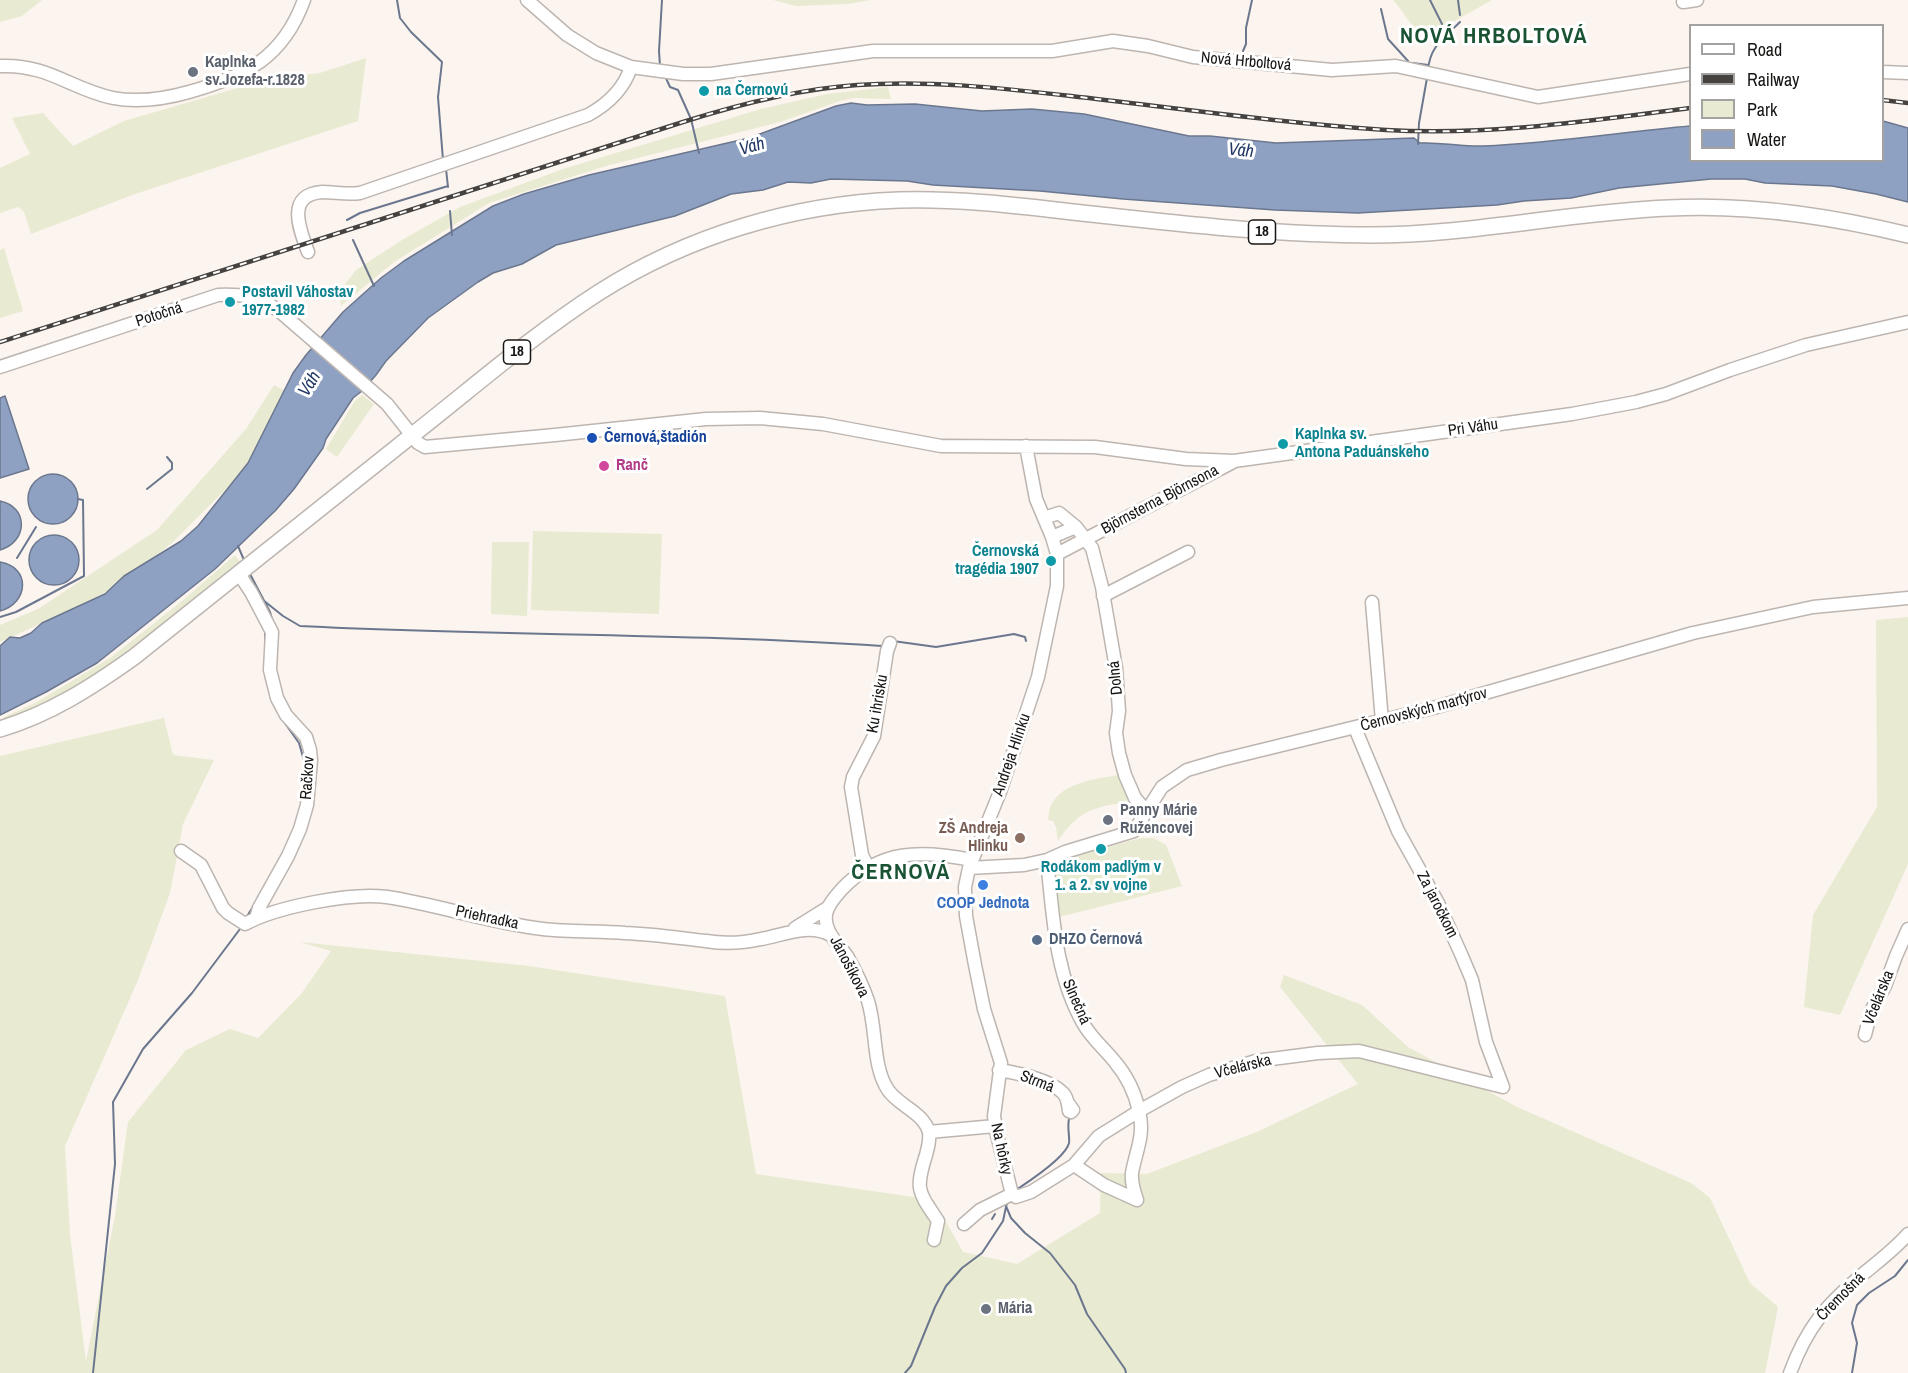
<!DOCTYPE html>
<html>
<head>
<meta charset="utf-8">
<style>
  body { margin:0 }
  #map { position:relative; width:1908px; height:1373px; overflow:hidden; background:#fcf4ef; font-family:"Archivo Narrow",sans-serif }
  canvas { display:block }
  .legend { position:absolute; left:1689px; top:24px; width:195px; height:138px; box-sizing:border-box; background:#fff; border:2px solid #a3a2a1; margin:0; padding:8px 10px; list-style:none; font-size:18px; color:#181614 }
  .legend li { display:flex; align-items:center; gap:12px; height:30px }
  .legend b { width:30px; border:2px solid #a3a2a1 }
</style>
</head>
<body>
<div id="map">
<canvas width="1908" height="1373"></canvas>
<ul class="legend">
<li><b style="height:8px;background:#fff"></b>Road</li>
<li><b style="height:8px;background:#45423f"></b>Railway</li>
<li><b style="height:16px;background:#e8ead1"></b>Park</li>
<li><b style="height:16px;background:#8fa1c2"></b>Water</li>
</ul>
</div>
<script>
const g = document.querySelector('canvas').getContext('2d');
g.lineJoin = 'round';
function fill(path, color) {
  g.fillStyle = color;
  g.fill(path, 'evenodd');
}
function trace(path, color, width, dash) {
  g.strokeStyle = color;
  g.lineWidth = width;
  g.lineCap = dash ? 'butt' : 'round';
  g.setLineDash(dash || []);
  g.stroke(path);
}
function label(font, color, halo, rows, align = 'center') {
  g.font = font + ' "Archivo Narrow",sans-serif';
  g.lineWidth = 6;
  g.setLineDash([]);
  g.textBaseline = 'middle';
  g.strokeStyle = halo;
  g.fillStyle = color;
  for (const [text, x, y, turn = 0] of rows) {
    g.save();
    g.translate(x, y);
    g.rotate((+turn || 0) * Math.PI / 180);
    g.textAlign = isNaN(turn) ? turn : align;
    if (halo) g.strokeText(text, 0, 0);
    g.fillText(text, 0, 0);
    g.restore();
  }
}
const green = new Path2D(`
  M 0,0 L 42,0 L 22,16 L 0,22 Z
  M 773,0 L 871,0 L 848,4 L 796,6 Z
  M 1393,0 L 1492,0 L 1437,31 C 1411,37 1408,15 1393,0 Z
  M 366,58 L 358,121 L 135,194 L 31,234 L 24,212 L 18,207 L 0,213 L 0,168 L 30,154 L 12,118 L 43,113 L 73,146 L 124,121 L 272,78 L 320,73 Z
  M 888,87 L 891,99 L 854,98 L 840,101 L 780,122 L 606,166 L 489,203 L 394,262 L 341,306 L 339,292 L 356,270 L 402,240 L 460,207 L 563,169 L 761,109 L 827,94 Z
  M 4,248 L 23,311 L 0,318 L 0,250 Z
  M 274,385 L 285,391 L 260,449 L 228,487 L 173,542 L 123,582 L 87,603 L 0,642 L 0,625 L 38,609 L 157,530 L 246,429 Z
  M 362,395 L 374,404 L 337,457 L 326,449 L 354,402 Z
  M 533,531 L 662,534 L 659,614 L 531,610 Z
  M 492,542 L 529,542 L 527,616 L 491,614 Z
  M 235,555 L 241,563 L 163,626 L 88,681 L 7,720 L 4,717 L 35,703 L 110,658 L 182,601 Z
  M 1908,617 L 1908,864 L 1840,1015 L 1804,1007 L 1813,915 L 1877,807 L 1876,620 Z
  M 164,718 L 173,755 L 214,760 L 183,824 L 170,893 L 138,980 L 65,1146 L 70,1235 L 86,1361 L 115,1216 L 128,1122 L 186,1050 L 230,1029 L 258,1038 L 302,993 L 331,951 L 300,942 L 529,966 L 725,996 L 756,1174 L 934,1200 L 963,1252 L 1017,1264 L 1100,1213 L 1101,1173 L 1147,1174 L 1259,1131 L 1358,1084 L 1280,987 L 1284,975 L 1362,1005 L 1408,1047 L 1517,1107 L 1691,1183 L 1710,1198 L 1750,1283 L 1778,1307 L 1765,1373 L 0,1373 L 0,756 Z
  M 1120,775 L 1133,802 C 1096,806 1079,809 1058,841 L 1056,827 L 1053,821 L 1048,820 C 1049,814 1049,807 1053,802 C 1065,782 1099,778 1120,775 Z
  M 1141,838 L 1153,838 L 1166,845 L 1182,886 L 1059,917 L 1054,861 Z`);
const water = new Path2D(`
  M 851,103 L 867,105 L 915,104 L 982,111 L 1032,109 L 1084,114 L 1189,136 L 1210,136 L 1276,143 L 1414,138 L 1420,143 C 1442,142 1463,147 1484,146 C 1554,143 1622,132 1690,126 L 1690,160 L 1882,160 L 1883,121 L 1908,128 L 1908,202 L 1876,194 L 1832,186 L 1765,183 L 1745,179 L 1711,179 L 1619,188 L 1571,198 L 1524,201 L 1497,205 L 1358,213 L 1275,210 L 1123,199 L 1040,191 L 933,185 L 907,181 L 831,179 L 811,183 L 788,182 L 763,190 L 731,194 L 675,216 L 556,245 L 522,264 L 493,273 L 478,282 L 428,318 L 386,361 L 376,375 L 362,391 L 353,398 L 326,439 L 323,448 L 294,489 L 275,511 L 215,569 L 97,663 L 46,692 L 0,715 L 0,646 L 10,637 L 20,638 L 31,633 L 42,623 L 105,594 L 124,576 L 181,541 L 198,526 L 248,463 L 293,373 L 306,355 L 343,312 L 381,278 L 404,261 L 493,206 L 524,194 L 589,175 L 749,138 L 836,106 Z
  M 5,396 L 29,469 L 0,478 L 0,398 Z
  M28 499a25 25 0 1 1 50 0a25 25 0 1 1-50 0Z
  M 0,501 C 29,507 28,542 0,550 Z
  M29 560a25 25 0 1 1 50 0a25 25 0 1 1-50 0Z
  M 0,562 C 31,567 29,603 0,611 Z`);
const stream = new Path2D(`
  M 397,0 L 400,18 L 411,32 L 442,62 L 438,97 L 443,160
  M 1430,0 L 1442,24
  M 1458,0 L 1460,15
  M 1381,9 L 1388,39 L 1408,61
  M 1243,51 L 1246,44 L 1246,28 L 1252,0
  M 1413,63 L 1428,65
  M 660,66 L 659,51 L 662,0
  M 1428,70 C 1430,46 1444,38 1460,22
  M 665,76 L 670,87 L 678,90 L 691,119 L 699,153
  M 1418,144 L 1419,123 L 1427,78
  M 446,169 L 448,187
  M 450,211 L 452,235
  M 347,220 L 360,213 L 448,186
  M 353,240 L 374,286
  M 147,489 L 172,469 L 172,463 L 167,457
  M 238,546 L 244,560
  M 17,558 L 36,527
  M 250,574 L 270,612 L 272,619 L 271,622
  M 263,600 L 283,616 L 300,626 C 494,636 688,633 882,646 L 885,643
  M 0,617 L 16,612 L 84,576 L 83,500 L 78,499
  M 265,631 L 265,651
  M 893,641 L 936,647 L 1014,634 L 1025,637 L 1026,641
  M 265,675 L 269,690
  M 282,719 L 299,743 L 305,764
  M 246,918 L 254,905
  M 1019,1188 C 1031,1180 1066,1157 1069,1143 C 1070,1137 1067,1128 1069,1119
  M 1008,1202 L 1006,1206 L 1011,1218 L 1025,1233 L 1050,1253 L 1075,1285 L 1087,1314 L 1125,1369 L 1126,1373
  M 992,1219 L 995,1214
  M 93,1373 L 115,1164 L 113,1102 L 143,1049 L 192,993 L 240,929
  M 905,1373 L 911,1366 L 935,1307 L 946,1286 L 962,1268 L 982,1253 L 1003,1221 L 1006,1207
  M 1852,1373 L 1857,1343 L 1852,1323 L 1857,1305 L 1869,1293 L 1895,1276 L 1908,1260`);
const minor = new Path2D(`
  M 527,0 L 567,35 L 596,53 L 631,67 L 683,74 L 711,74 L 873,51 L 1052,51 L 1113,41 L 1148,46 L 1193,57 L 1332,70 L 1396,66 L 1538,97 L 1690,74
  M 1683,2 L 1697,0
  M 0,66 C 49,64 70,89 113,98 C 139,103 164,99 189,92 C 246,76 283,58 304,0
  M 1882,72 L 1908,73
  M 308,252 C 300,230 285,195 322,192 C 335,192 347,195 360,193 L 588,115 C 608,104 624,89 631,67
  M 0,367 L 218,295 C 241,294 258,296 278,310 L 387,404 L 418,443 L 425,447 L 555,435 L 706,419 L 760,418 L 823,424 L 941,446 L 1095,447 L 1186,459 L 1234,461 L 1572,414 L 1636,402 L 1666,394 L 1730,370 L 1806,345 L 1908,322
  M 1026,446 L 1036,499 L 1052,537 L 1057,554 L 1057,586 L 1038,677 L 1000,792 L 969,868 L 965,887 L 966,916 L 975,965 L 984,1009 L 1001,1063 L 994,1116 L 997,1135 L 1012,1194 L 1016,1197 L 1031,1192 L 1074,1165 L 1099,1136 L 1139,1111 L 1182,1087 L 1209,1075 L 1256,1061 L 1318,1053 L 1359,1051 L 1503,1087
  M 1044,518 L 1059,513 L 1076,527
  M 1052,537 L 1076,527 L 1092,548 L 1102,587 L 1116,668 L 1119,711 L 1116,733 L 1119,753 L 1125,775 L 1135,798 L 1147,812
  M 1057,554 L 1233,462
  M 239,574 L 251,592 L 272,632 L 270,670 L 277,698 L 286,715 L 306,737 L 310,750 L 311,760 L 307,805 L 300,829 L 288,856 L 259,908 L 256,918
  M 1103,596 L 1188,552
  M 1372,602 L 1382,721
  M 1355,728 L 1398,831 L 1438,903 L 1461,954 L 1472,980 L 1486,1042 L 1503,1087
  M 181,851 L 201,865 L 223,908 L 228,913 L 245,924 C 276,907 351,892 387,897 C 440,905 490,923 543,929 C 570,932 598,931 625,933 C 652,934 679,938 706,941 C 724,944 743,943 761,939 C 784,935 808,923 831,935
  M 1047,860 C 1053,915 1055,974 1083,1023 C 1091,1038 1105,1049 1115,1062 C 1127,1076 1135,1093 1139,1111 C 1145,1136 1136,1150 1132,1173 C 1131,1183 1134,1191 1137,1200
  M 868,867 L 862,855 L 851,787 L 853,777 L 874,736 L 887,651 L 890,643
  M 969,868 L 1024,865 L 1047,860 L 1065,852 L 1134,831 L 1162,787 L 1187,770 L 1221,760 L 1433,708 L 1693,633 L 1813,607 L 1908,598
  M 795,928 L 827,908
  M 1865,1035 L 1871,1011 L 1885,986 L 1896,956 L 1908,929
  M 999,1070 C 1017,1073 1050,1079 1063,1093 C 1068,1098 1068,1105 1069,1111 L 1071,1112 L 1073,1110 L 1068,1103
  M 929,1132 L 995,1126
  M 1074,1165 L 1104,1185 L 1137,1200
  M 964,1224 L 980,1210 L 1012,1194
  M 934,1240 L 938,1221 C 918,1191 915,1190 926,1155 C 928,1148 930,1139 929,1132 C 923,1112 899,1106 888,1090 C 872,1066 877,1029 868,1001 C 863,986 855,970 847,956 C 839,945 827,934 826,921 C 824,909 834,898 842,889 C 880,849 921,850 972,860
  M 1790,1373 C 1807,1327 1826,1305 1863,1274 C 1879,1261 1895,1249 1908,1234`);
const major = new Path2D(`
  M 0,729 C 50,714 92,687 134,657 C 225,585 315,512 406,440 C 469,391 530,337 598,293 C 687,236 793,204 899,200 C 963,198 1028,207 1091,214 C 1185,224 1277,235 1371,235 C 1471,235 1569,212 1669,208 C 1749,204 1830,216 1908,235`);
const rail = new Path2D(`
  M 1882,100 L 1908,103
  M 0,342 L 683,122 C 740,104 798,89 857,85 C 929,80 1000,88 1071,96 C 1176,108 1281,123 1386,130 C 1489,136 1589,121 1690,108`);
const markers = [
  [193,72,6,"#6b7280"],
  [704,91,6,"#0f9aa8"],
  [230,302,6,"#0f9aa8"],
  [592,438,6,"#1a4fb4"],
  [1283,444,6,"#0f9aa8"],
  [604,466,6,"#d1479c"],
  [1051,561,6,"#0f9aa8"],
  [1108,820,6,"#6b7280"],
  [1020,838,6,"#8d6e63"],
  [1101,849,6,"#0f9aa8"],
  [983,885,6,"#3f7fe0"],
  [1037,940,6,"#5c6f8a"],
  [986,1309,6,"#6b7280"]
];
const shields = [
  [1262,232,27],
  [517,352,27]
];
const shieldNames = [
  ["18",1262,232],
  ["18",517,352]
];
const streetNames = [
  ["Nová Hrboltová",1246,62,5],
  ["Potočná",159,315,-18],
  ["Pri Váhu",1473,428,-8],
  ["Björnsterna Björnsona",1160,500,-28],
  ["Dolná",1116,678,-96],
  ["Ku ihrisku",878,704,-80],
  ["Černovských martýrov",1424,710,-15],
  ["Andreja Hlinku",1012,755,-71],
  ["Račkov",308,778,-86],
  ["Za jaročkom",1437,905,63],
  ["Priehradka",487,918,12],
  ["Jánošíkova",849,967,62],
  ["Včelárska",1879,998,-68],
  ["Slnečná",1076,1002,66],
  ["Včelárska",1243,1067,-14],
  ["Strmá",1037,1082,21],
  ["Na hôrky",1001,1149,78],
  ["Čremošná",1841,1297,-45]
];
const worshipNames = [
  ["Kaplnka",205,63],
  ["sv.Jozefa-r.1828",205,81],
  ["Panny Márie",1120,811],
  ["Ružencovej",1120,829],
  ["Mária",998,1309]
];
const cultureNames = [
  ["na Černovú",716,91],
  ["Postavil Váhostav",242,293],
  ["1977-1982",242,311],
  ["Kaplnka sv.",1295,435],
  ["Antona Paduánskeho",1295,453],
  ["Černovská",1039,552,"right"],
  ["tragédia 1907",1039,570,"right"],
  ["Rodákom padlým v",1101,868,"center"],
  ["1. a 2. sv vojne",1101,886,"center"]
];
const transitNames = [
  ["Černová,štadión",604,438]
];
const hotelNames = [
  ["Ranč",616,466]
];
const educationNames = [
  ["ZŠ Andreja",1008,829],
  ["Hlinku",1008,847]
];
const shopNames = [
  ["COOP Jednota",983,904]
];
const serviceNames = [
  ["DHZO Černová",1049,940]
];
const waterNames = [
  ["Váh",752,147,-15],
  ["Váh",1241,151,6],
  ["Váh",310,384,-58]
];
const districtNames = [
  ["NOVÁ HRBOLTOVÁ",1494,37],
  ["ČERNOVÁ",901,873]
];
fill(green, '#e8ead1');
fill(water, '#8fa1c2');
trace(water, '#6b778e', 1.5);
trace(stream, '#6b778e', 2);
trace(minor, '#bdb5b0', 15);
trace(major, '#bdb5b0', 18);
trace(minor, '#fff', 12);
trace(major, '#fff', 15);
trace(rail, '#45423f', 4.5);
trace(rail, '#fff', 2, [7]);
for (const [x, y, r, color] of markers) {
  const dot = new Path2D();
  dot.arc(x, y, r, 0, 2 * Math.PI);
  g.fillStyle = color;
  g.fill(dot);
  trace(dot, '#fff', 2);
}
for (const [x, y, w] of shields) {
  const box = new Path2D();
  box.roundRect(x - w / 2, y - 12, w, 24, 4.5);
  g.fillStyle = '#fff';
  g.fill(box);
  trace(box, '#181614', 1.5);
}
label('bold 15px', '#181614', null, shieldNames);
label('16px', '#181614', '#fff', streetNames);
label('bold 16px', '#5b616d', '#fff', worshipNames, 'left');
label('bold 16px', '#0d838f', '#fff', cultureNames, 'left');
label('bold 16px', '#164399', '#fff', transitNames, 'left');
label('bold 16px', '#b23c85', '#fff', hotelNames, 'left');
label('bold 16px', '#785e54', '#fff', educationNames, 'right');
label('bold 16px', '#366cbe', '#fff', shopNames);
label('bold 16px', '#4e5e75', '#fff', serviceNames, 'left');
label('italic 18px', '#213964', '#fff', waterNames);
g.letterSpacing = '1.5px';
label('bold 22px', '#1a5333', '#fff', districtNames);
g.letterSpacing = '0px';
</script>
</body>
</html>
